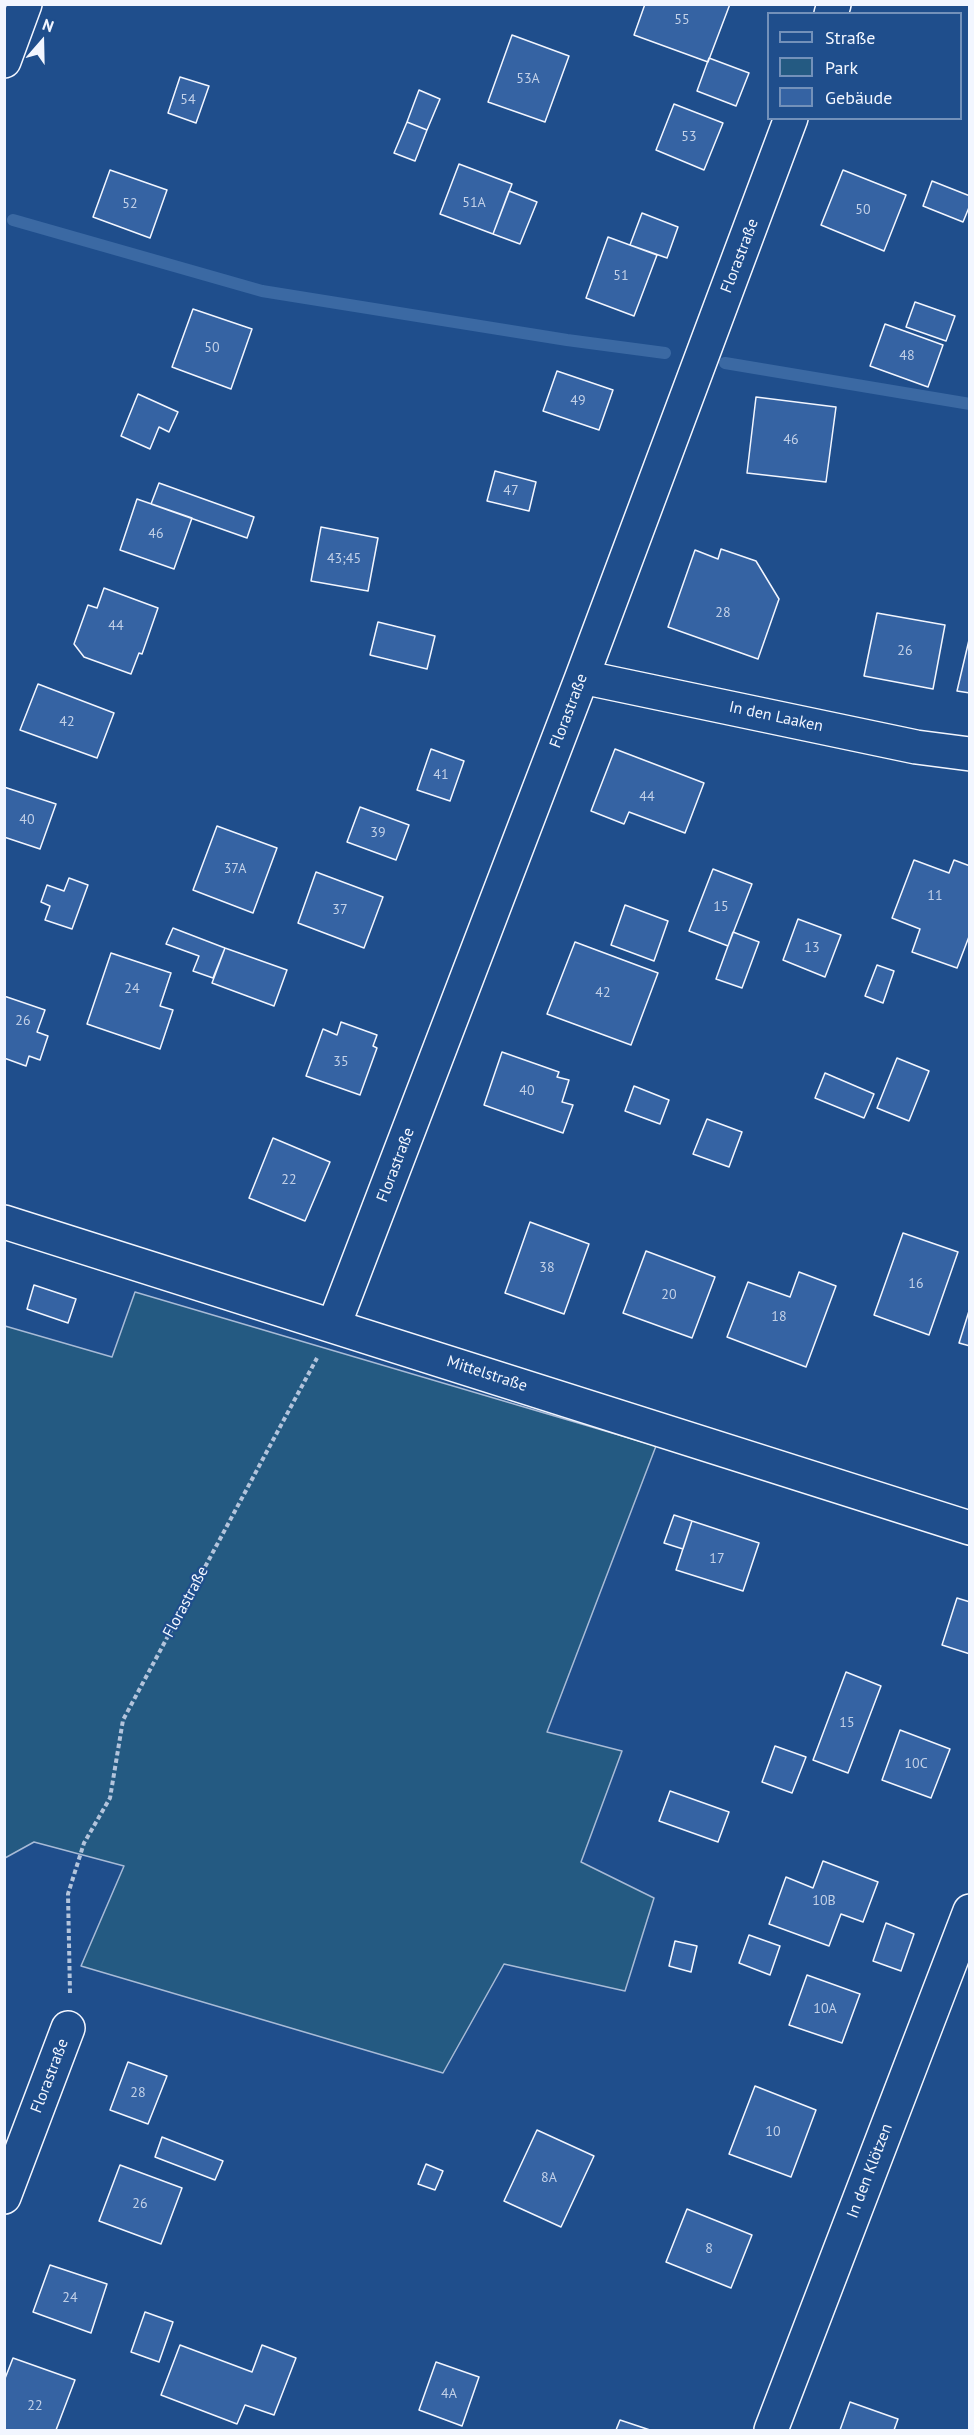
<!DOCTYPE html>
<html>
<head>
<meta charset="utf-8">
<style>
  body { margin:0 }
  #map { position:relative; width:974px; height:2435px; overflow:hidden; background:#1f4e8c; font-family:"PT Sans",sans-serif }
  canvas { display:block }
  .frame { position:absolute; inset:0; border:6px solid #f2f6ff; pointer-events:none }
  .legend { position:absolute; left:767px; top:12px; width:195px; height:108px; box-sizing:border-box; background:#1f4e8c; border:2px solid #7391ba; margin:0; padding:8px 10px; list-style:none; font-size:18px; color:#f2f6ff }
  .legend li { display:flex; align-items:center; gap:12px; height:30px }
  .legend b { width:30px; border:2px solid #7391ba }
  .north { position:absolute; left:12px; top:12px; width:60px; height:60px; -webkit-text-stroke:4px #1f4e8c; paint-order:stroke; rotate:20deg; font-size:16px; font-weight:700; line-height:24px; text-align:center; color:#f2f6ff }
  .north::after { content:''; display:block; margin:auto; width:21px; height:27px; background:#f2f6ff; clip-path:polygon(50% 0,100% 100%,50% 72%,0 100%) }
</style>
</head>
<body>
<div id="map">
<canvas width="974" height="2435"></canvas>
<div class="frame"></div>
<ul class="legend">
<li><b style="height:8px;background:#1f4e8c"></b>Straße</li>
<li><b style="height:16px;background:#245a82"></b>Park</li>
<li><b style="height:16px;background:#3563a3"></b>Gebäude</li>
</ul>
<div class="north">N</div>
</div>
<script>
const g = document.querySelector('canvas').getContext('2d');
g.lineJoin = 'round';
function fill(path, color) {
  g.fillStyle = color;
  g.fill(path, 'evenodd');
}
function trace(path, color, width, dash) {
  g.strokeStyle = color;
  g.lineWidth = width;
  g.lineCap = dash ? 'butt' : 'round';
  g.setLineDash(dash || []);
  g.stroke(path);
}
function label(font, color, halo, rows, align = 'center') {
  g.font = font + ' "PT Sans",sans-serif';
  g.lineWidth = 4.5;
  g.setLineDash([]);
  g.textBaseline = 'middle';
  g.strokeStyle = halo;
  g.fillStyle = color;
  for (const [text, x, y, turn = 0] of rows) {
    g.save();
    g.translate(x, y);
    g.rotate((+turn || 0) * Math.PI / 180);
    g.textAlign = isNaN(turn) ? turn : align;
    if (halo) g.strokeText(text, 0, 0);
    g.fillText(text, 0, 0);
    g.restore();
  }
}
const green = new Path2D(`
  M 135,1292 L 656,1446 L 547,1732 L 622,1751 L 581,1862 L 654,1898 L 625,1991 L 504,1964 L 443,2073 L 81,1966 L 124,1866 L 34,1842 L 5,1858 L 5,1326 L 112,1357 Z`);
const stream = new Path2D(`
  M 13,220 L 262,291 L 567,340 L 665,353
  M 725,363 L 970,404`);
const building = new Path2D(`
  M 645,4 L 730,4 L 708,62 L 634,35 Z
  M 512,35 L 569,56 L 545,122 L 488,102 Z
  M 709,58 L 749,73 L 736,106 L 697,91 Z
  M 180,77 L 209,86 L 196,123 L 168,113 Z
  M 419,90 L 440,99 L 427,130 L 407,122 Z
  M 674,104 L 723,123 L 704,170 L 656,150 Z
  M 407,122 L 427,130 L 415,161 L 394,153 Z
  M 459,164 L 512,184 L 493,234 L 440,214 Z
  M 110,170 L 167,190 L 150,238 L 93,217 Z
  M 843,170 L 906,195 L 884,251 L 821,225 Z
  M 932,181 L 970,196 L 970,205 L 963,222 L 923,206 Z
  M 509,191 L 537,202 L 520,244 L 493,234 Z
  M 642,213 L 678,227 L 667,258 L 630,245 Z
  M 608,237 L 657,255 L 634,316 L 586,298 Z
  M 915,302 L 955,316 L 946,341 L 906,327 Z
  M 193,309 L 252,329 L 231,389 L 172,367 Z
  M 885,324 L 943,345 L 928,387 L 870,366 Z
  M 557,371 L 613,390 L 599,430 L 543,411 Z
  M 138,394 L 178,412 L 169,432 L 159,427 L 150,449 L 121,436 Z
  M 756,397 L 836,407 L 826,482 L 747,473 Z
  M 495,471 L 536,482 L 529,511 L 487,501 Z
  M 159,483 L 254,517 L 247,538 L 151,504 Z
  M 137,499 L 192,518 L 174,569 L 120,550 Z
  M 321,527 L 378,538 L 368,591 L 311,581 Z
  M 721,549 L 756,561 L 779,599 L 758,659 L 668,627 L 695,550 L 718,559 Z
  M 104,588 L 158,608 L 142,654 L 139,653 L 131,674 L 84,657 L 74,644 L 88,605 L 97,608 Z
  M 877,613 L 945,625 L 933,689 L 864,676 Z
  M 378,622 L 435,636 L 427,669 L 370,655 Z
  M 969,640 L 970,640 L 970,693 L 957,691 Z
  M 38,684 L 114,713 L 97,758 L 20,730 Z
  M 431,749 L 464,761 L 450,801 L 417,790 Z
  M 615,749 L 704,783 L 685,833 L 629,812 L 624,824 L 591,811 Z
  M 4,787 L 56,804 L 40,849 L 4,837 Z
  M 360,807 L 409,825 L 396,860 L 347,842 Z
  M 217,826 L 277,848 L 253,913 L 193,890 Z
  M 914,860 L 949,873 L 954,860 L 970,866 L 970,934 L 957,968 L 912,952 L 920,929 L 892,918 Z
  M 713,869 L 752,884 L 728,946 L 689,931 Z
  M 316,872 L 383,897 L 364,948 L 298,923 Z
  M 69,878 L 88,885 L 72,929 L 45,920 L 50,906 L 41,902 L 47,885 L 64,891 Z
  M 625,905 L 668,921 L 654,961 L 611,945 Z
  M 798,919 L 841,935 L 825,977 L 783,960 Z
  M 173,928 L 225,948 L 213,978 L 193,971 L 199,956 L 166,944 Z
  M 733,932 L 759,942 L 742,988 L 716,979 Z
  M 575,942 L 658,973 L 631,1045 L 547,1014 Z
  M 225,948 L 287,970 L 274,1006 L 212,983 Z
  M 111,953 L 171,973 L 160,1006 L 173,1010 L 160,1049 L 87,1024 Z
  M 877,965 L 894,971 L 883,1003 L 865,996 Z
  M 4,996 L 45,1010 L 37,1032 L 48,1036 L 40,1060 L 29,1056 L 26,1066 L 4,1058 Z
  M 341,1022 L 377,1035 L 373,1046 L 377,1048 L 360,1095 L 306,1076 L 323,1029 L 337,1035 Z
  M 502,1052 L 559,1072 L 557,1077 L 569,1080 L 562,1102 L 573,1105 L 563,1133 L 484,1105 Z
  M 897,1058 L 929,1071 L 909,1121 L 877,1108 Z
  M 825,1073 L 874,1094 L 864,1118 L 815,1098 Z
  M 634,1086 L 669,1100 L 660,1124 L 625,1111 Z
  M 707,1119 L 742,1132 L 729,1167 L 693,1154 Z
  M 273,1138 L 330,1162 L 305,1221 L 249,1198 Z
  M 530,1222 L 589,1244 L 564,1314 L 505,1293 Z
  M 903,1233 L 958,1252 L 929,1335 L 874,1315 Z
  M 646,1251 L 715,1277 L 692,1338 L 623,1313 Z
  M 799,1272 L 836,1286 L 806,1367 L 727,1337 L 748,1282 L 790,1297 Z
  M 34,1285 L 76,1299 L 68,1323 L 27,1309 Z
  M 969,1311 L 970,1311 L 970,1346 L 959,1343 Z
  M 674,1515 L 692,1521 L 683,1549 L 664,1543 Z
  M 692,1521 L 759,1543 L 743,1591 L 676,1570 Z
  M 957,1598 L 970,1602 L 970,1654 L 942,1645 Z
  M 846,1672 L 881,1686 L 848,1773 L 813,1760 Z
  M 900,1730 L 950,1749 L 931,1798 L 882,1780 Z
  M 775,1746 L 806,1757 L 792,1793 L 762,1782 Z
  M 670,1791 L 729,1812 L 718,1842 L 659,1821 Z
  M 823,1861 L 878,1882 L 863,1922 L 841,1914 L 829,1946 L 769,1924 L 786,1877 L 813,1888 Z
  M 886,1923 L 914,1934 L 901,1971 L 873,1961 Z
  M 749,1935 L 780,1946 L 770,1975 L 739,1963 Z
  M 675,1941 L 697,1946 L 691,1972 L 669,1966 Z
  M 807,1975 L 860,1994 L 842,2043 L 789,2025 Z
  M 128,2062 L 167,2076 L 148,2124 L 110,2110 Z
  M 755,2086 L 816,2110 L 791,2177 L 729,2154 Z
  M 537,2130 L 594,2156 L 561,2227 L 504,2201 Z
  M 162,2137 L 223,2161 L 215,2180 L 155,2157 Z
  M 426,2164 L 443,2171 L 435,2190 L 418,2184 Z
  M 120,2165 L 182,2188 L 161,2244 L 99,2221 Z
  M 687,2209 L 752,2235 L 731,2288 L 666,2262 Z
  M 50,2265 L 107,2284 L 91,2333 L 33,2312 Z
  M 145,2312 L 173,2322 L 159,2362 L 131,2352 Z
  M 180,2345 L 252,2372 L 262,2345 L 296,2358 L 274,2415 L 245,2405 L 237,2424 L 161,2395 Z
  M 13,2358 L 75,2380 L 56,2430 L 4,2430 L 4,2381 Z
  M 436,2362 L 479,2377 L 462,2426 L 419,2410 Z
  M 850,2402 L 898,2419 L 894,2430 L 840,2430 Z
  M 620,2420 L 650,2430 L 616,2430 Z`);
const path = new Path2D(`
  M 70,1993 L 68,1894 L 84,1843 L 110,1798 L 123,1720 L 317,1358`);
const minor = new Path2D(`
  M 831,14 L 834,4
  M 4,61 L 25,4
  M 582,677 L 916,747 L 970,754
  M 4,1222 L 970,1528
  M 334,1325 L 582,677 L 791,118
  M 4,2197 L 68,2028
  M 771,2430 L 970,1911`);
const numberNames = [
  ["55",682,20],
  ["53A",528,79],
  ["54",188,100],
  ["53",689,137],
  ["51A",474,203],
  ["52",130,204],
  ["50",863,210],
  ["51",621,276],
  ["50",212,348],
  ["48",907,356],
  ["49",578,401],
  ["46",791,440],
  ["47",511,491],
  ["46",156,534],
  ["43;45",344,559],
  ["28",723,613],
  ["44",116,626],
  ["26",905,651],
  ["42",67,722],
  ["41",441,775],
  ["44",647,797],
  ["40",27,820],
  ["39",378,833],
  ["37A",235,869],
  ["11",935,896],
  ["15",721,907],
  ["37",340,910],
  ["13",812,948],
  ["24",132,989],
  ["42",603,993],
  ["26",23,1021],
  ["35",341,1062],
  ["40",527,1091],
  ["22",289,1180],
  ["38",547,1268],
  ["16",916,1284],
  ["20",669,1295],
  ["18",779,1317],
  ["17",717,1559],
  ["15",847,1723],
  ["10C",916,1764],
  ["10B",824,1901],
  ["10A",825,2009],
  ["28",138,2093],
  ["10",773,2132],
  ["8A",549,2178],
  ["26",140,2204],
  ["8",709,2249],
  ["24",70,2298],
  ["4A",449,2394],
  ["22",35,2406]
];
const streetNames = [
  ["Florastraße",740,256,-69],
  ["Florastraße",569,711,-69],
  ["In den Laaken",776,717,12],
  ["Florastraße",396,1165,-69],
  ["Mittelstraße",487,1374,18],
  ["Florastraße",186,1602,-62],
  ["Florastraße",50,2076,-69],
  ["In den Klötzen",870,2171,-69]
];
fill(green, '#245a82');
trace(green, '#a8bbd7', 1.5);
trace(stream, '#3b69a3', 12);
fill(building, '#3563a3');
trace(building, '#f2f6ff', 1.5);
trace(minor, '#f2f6ff', 36);
trace(path, '#b3c4dc', 4, [4.5, 3]);
trace(minor, '#1f4e8c', 33);
label('14px', '#c3d1e8', null, numberNames);
label('16px', '#f2f6ff', '#1f4e8c', streetNames);
</script>
</body>
</html>
